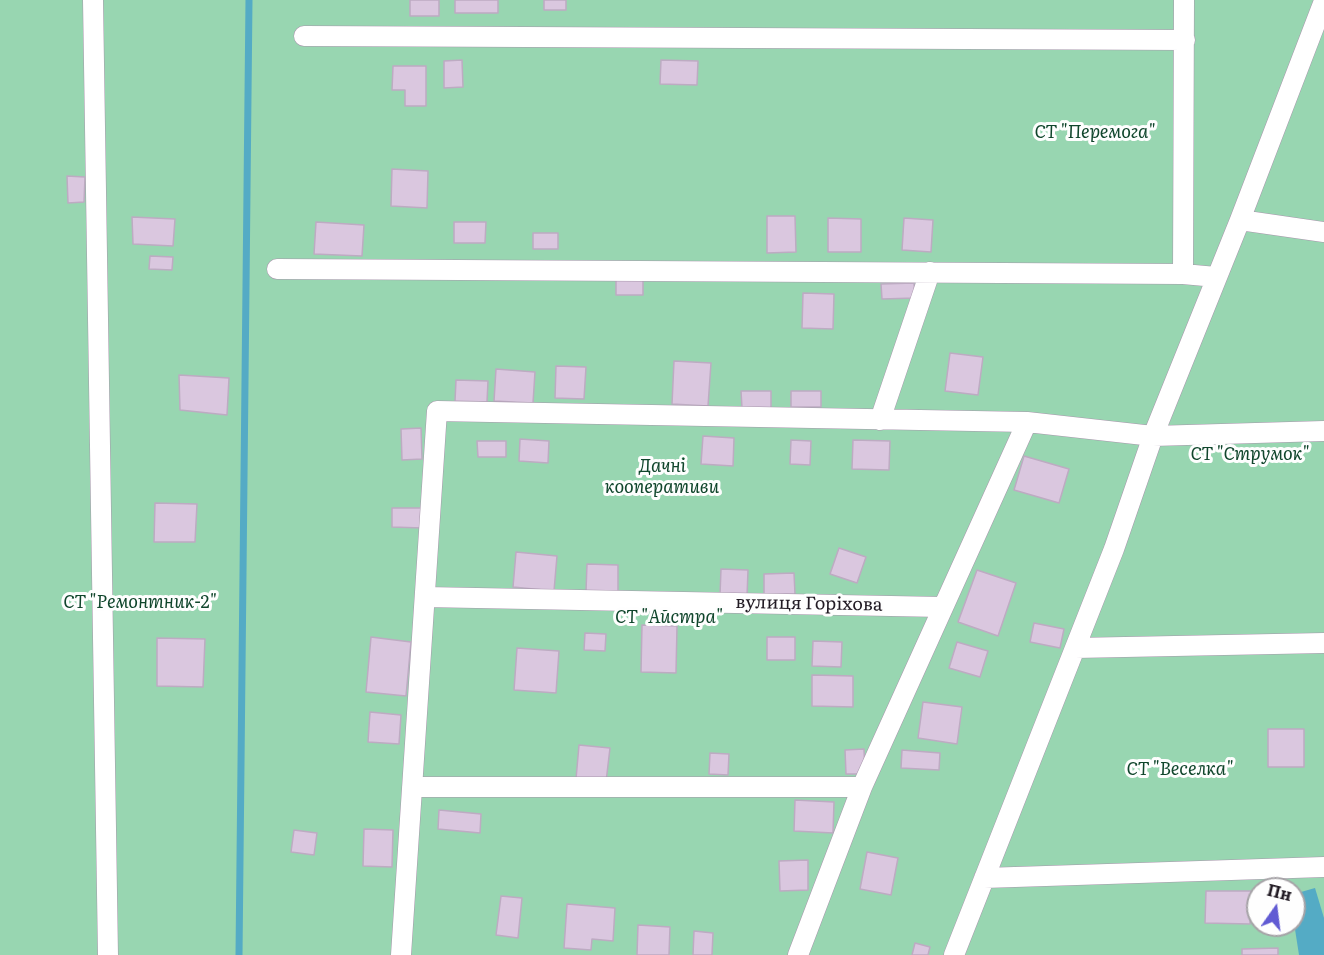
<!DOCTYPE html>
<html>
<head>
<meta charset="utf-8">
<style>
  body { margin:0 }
  #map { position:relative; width:1324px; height:955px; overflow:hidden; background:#fbebfe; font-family:Literata,serif }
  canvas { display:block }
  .north { position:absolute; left:1246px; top:877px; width:60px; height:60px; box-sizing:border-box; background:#fefefe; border:2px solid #a6a3a7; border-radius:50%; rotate:14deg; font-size:16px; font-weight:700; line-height:24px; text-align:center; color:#221b24 }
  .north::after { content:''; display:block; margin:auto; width:21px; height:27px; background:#615bd3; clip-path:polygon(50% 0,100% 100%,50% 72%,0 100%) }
</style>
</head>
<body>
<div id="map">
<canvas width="1324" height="955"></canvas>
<div class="north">Пн</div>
</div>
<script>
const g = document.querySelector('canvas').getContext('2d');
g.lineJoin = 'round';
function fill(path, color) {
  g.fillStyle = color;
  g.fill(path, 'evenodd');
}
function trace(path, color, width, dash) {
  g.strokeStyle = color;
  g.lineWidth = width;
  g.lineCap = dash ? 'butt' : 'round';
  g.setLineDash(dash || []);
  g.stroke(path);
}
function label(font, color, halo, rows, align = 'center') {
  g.font = font + ' Literata,serif';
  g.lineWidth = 6;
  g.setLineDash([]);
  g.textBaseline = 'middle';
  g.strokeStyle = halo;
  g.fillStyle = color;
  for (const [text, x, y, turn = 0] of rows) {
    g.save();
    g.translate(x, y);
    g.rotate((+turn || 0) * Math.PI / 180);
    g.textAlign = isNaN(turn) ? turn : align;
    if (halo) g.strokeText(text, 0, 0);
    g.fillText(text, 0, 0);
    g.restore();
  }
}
const green = new Path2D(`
  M 0,0 L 1324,0 L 1324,955 L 0,955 ZM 1258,889 L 1294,889 L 1294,925 L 1258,925 Z`);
const water = new Path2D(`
  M 1315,888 L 1324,918 L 1324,955 L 1299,955 L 1294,923 L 1294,894 Z`);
const stream = new Path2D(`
  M 239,955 L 249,0`);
const building = new Path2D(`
  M 410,0 L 439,0 L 439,16 L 410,16 Z
  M 455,0 L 498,0 L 498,13 L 455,13 Z
  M 544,0 L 566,0 L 566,10 L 544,10 Z
  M 462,60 L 463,87 L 444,88 L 444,61 Z
  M 661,60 L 698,61 L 697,85 L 660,84 Z
  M 393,66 L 426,66 L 426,106 L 405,106 L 405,90 L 392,90 Z
  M 392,169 L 428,171 L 427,208 L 391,206 Z
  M 67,176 L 85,177 L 84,202 L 68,203 Z
  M 767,216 L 795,216 L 796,252 L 767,253 Z
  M 132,217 L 175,219 L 173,246 L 133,244 Z
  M 828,218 L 861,219 L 861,252 L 828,252 Z
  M 904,218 L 933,220 L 931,252 L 902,250 Z
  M 316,222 L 364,225 L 362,256 L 314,254 Z
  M 454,222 L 486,222 L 485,243 L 454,243 Z
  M 533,233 L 558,233 L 558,249 L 533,249 Z
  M 150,256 L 173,257 L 172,270 L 149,269 Z
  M 616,280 L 643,280 L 643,295 L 616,295 Z
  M 914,283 L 915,298 L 882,299 L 881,284 Z
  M 803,293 L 834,294 L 833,329 L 802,328 Z
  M 950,353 L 983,357 L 978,395 L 945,391 Z
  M 674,361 L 711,363 L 708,406 L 672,404 Z
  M 556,366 L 586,367 L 584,399 L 555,398 Z
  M 496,369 L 535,372 L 533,403 L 494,401 Z
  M 179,375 L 229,378 L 227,415 L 180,410 Z
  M 456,380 L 488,381 L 487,402 L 455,401 Z
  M 741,391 L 771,391 L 771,408 L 742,408 Z
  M 791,391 L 821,391 L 821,407 L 791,407 Z
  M 421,428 L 422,459 L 402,460 L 401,429 Z
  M 703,436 L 734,438 L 733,466 L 701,464 Z
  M 520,439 L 549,441 L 548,463 L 519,461 Z
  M 791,440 L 811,441 L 810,465 L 790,464 Z
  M 853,440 L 890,441 L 889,470 L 852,469 Z
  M 477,441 L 506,441 L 506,457 L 478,457 Z
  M 1024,456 L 1069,469 L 1059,503 L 1014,490 Z
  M 155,503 L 197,504 L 195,542 L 154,542 Z
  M 392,508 L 422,508 L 422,528 L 392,527 Z
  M 839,548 L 866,557 L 857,583 L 830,574 Z
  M 516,552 L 557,556 L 554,591 L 513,587 Z
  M 587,564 L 618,565 L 618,592 L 586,591 Z
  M 721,569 L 748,570 L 747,597 L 720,595 Z
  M 977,570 L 1016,583 L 998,636 L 958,622 Z
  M 794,573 L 795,594 L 764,595 L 764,574 Z
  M 1034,623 L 1064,629 L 1060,648 L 1030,642 Z
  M 642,625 L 677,626 L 676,673 L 641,672 Z
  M 585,633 L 606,634 L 605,651 L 584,650 Z
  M 371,637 L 411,642 L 406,696 L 366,692 Z
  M 767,637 L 795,637 L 795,660 L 767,660 Z
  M 157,638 L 205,639 L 203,687 L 157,686 Z
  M 813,641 L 842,642 L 841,667 L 812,666 Z
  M 957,642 L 988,651 L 980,677 L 949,668 Z
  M 517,648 L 559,651 L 556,693 L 514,690 Z
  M 812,675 L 853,676 L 853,707 L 812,706 Z
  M 923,702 L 962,707 L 957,744 L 918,738 Z
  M 370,712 L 401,715 L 399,744 L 368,742 Z
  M 1268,729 L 1304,729 L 1304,767 L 1268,767 Z
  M 579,745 L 610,748 L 606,782 L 576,779 Z
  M 864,749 L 865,774 L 846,774 L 845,750 Z
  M 902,750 L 940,753 L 939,770 L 901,768 Z
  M 710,753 L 729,754 L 728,775 L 709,774 Z
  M 795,800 L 834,802 L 833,833 L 794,831 Z
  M 439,810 L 481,814 L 480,833 L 438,829 Z
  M 364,829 L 393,830 L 392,867 L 363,866 Z
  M 294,830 L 317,833 L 314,855 L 291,852 Z
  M 867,852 L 898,858 L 891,895 L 860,889 Z
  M 808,860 L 808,890 L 780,891 L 779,861 Z
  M 1206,891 L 1251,891 L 1250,924 L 1205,923 Z
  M 501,896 L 522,898 L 518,938 L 496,935 Z
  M 567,904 L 615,908 L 613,941 L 592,939 L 591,950 L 564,948 Z
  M 638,925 L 670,927 L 669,955 L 637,955 Z
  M 694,931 L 713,933 L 712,955 L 693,955 Z
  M 915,943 L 930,947 L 928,955 L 912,955 Z
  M 1278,948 L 1278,955 L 1242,955 L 1242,949 Z`);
const minor = new Path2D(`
  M 93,0 L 108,955
  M 304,36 L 1185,40
  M 1240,220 L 1324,232
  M 277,269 L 1183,274 L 1216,277
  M 1183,274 L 1184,0
  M 880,420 L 930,272
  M 425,597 L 942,607
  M 1075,648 L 1324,643
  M 412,787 L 862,787
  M 984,878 L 1324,867
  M 401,955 L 437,411 L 1027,422 L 1153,436 L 1324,431
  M 798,955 L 862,787 L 1027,422
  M 954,955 L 1114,549 L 1153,436 L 1240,220 L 1324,1`);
const parkNames = [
  ["СТ \"Перемога\"",1095,133],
  ["СТ \"Струмок\"",1250,455],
  ["Дачні",662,467],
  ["кооперативи",662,488],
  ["СТ \"Ремонтник-2\"",140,603],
  ["СТ \"Айстра\"",669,618],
  ["СТ \"Веселка\"",1180,770]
];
const streetNames = [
  ["вулиця Горіхова",809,604,1]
];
fill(green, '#98d6b1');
fill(water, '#54abc5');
trace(stream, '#54abc5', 7);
fill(building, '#dac7df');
trace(building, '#bdabc2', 1.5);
trace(minor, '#a896ac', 21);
trace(minor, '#fff', 20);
label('italic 18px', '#10462c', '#fefefe', parkNames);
label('18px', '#221b24', '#fefefe', streetNames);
</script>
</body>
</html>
